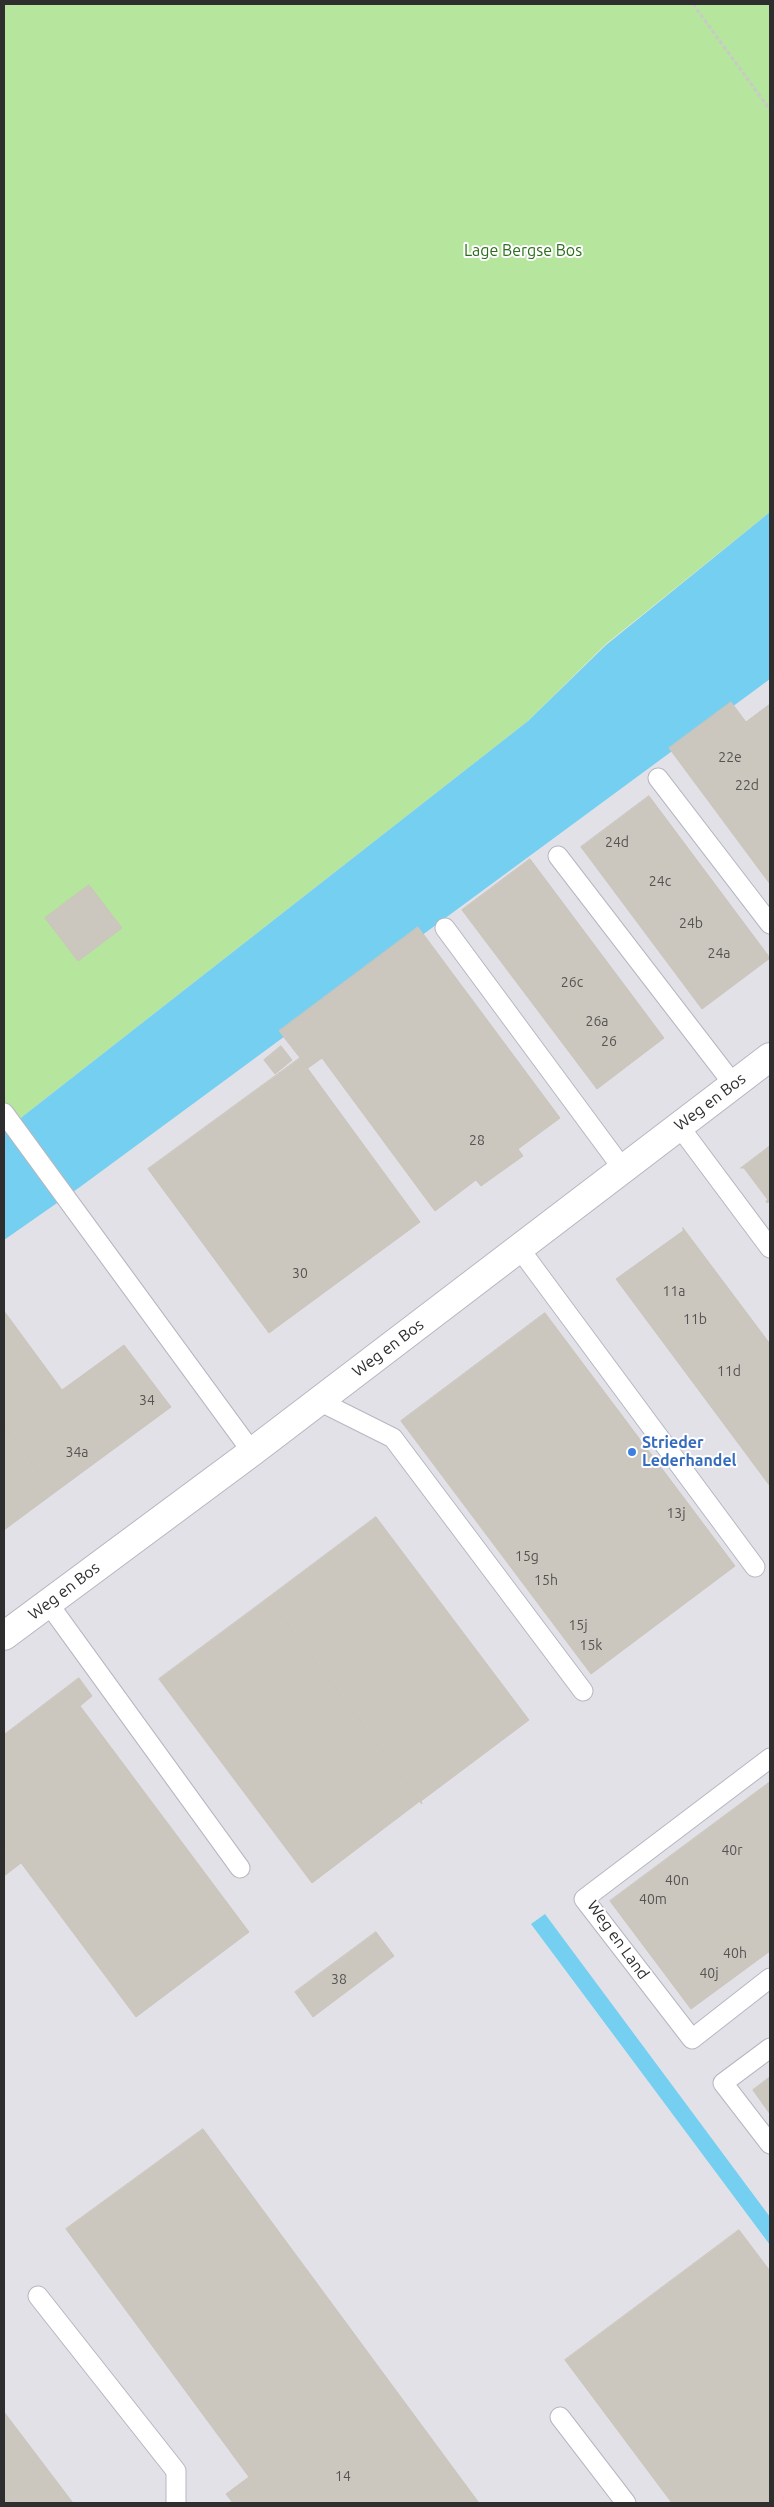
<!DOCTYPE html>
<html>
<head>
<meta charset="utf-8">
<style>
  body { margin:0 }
  #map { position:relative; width:774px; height:2507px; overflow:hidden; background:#efe9e1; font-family:Ubuntu,sans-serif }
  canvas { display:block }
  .frame { position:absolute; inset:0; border:5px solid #2e2e2e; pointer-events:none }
</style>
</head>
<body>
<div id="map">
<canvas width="774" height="2507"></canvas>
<div class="frame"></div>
</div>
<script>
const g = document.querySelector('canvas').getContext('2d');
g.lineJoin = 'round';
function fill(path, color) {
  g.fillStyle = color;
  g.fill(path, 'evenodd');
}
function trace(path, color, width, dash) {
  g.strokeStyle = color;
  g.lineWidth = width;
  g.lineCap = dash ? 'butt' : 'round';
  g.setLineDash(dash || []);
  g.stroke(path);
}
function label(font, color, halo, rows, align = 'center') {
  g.font = font + ' Ubuntu,sans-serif';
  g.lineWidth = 4;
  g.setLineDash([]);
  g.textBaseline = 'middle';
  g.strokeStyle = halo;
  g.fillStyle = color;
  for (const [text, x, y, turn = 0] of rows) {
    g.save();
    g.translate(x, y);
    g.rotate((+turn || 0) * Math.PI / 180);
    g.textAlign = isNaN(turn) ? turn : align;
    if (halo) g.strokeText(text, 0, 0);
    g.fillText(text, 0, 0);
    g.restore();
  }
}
const industrial = new Path2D(`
  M 770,611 L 770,2503 L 4,2503 L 4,1176 Z`);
const green = new Path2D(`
  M 4,4 L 770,4 L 770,512 L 606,644 L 528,721 L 4,1131 Z`);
const water = new Path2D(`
  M 770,512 L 770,679 L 80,1187 L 4,1240 L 4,1131 L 528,721 L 606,645 Z
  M 545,1914 L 770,2217 L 770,2245 L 531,1924 Z`);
const building = new Path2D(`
  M 731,702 L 746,722 L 770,704 L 770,884 L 669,748 Z
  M 649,796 L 770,958 L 702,1009 L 581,847 Z
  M 530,859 L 664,1038 L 597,1089 L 462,910 Z
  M 89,885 L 122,928 L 78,961 L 45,918 Z
  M 418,927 L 560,1118 L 518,1149 L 523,1156 L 481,1186 L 476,1180 L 435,1211 L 322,1058 L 308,1068 L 279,1031 Z
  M 281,1046 L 292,1060 L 275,1074 L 264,1060 Z
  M 300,1058 L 420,1222 L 269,1333 L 148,1169 Z
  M 770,1146 L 770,1201 L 767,1203 L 766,1201 L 768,1200 L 744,1168 L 741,1168 Z
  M 683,1228 L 770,1344 L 770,1486 L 616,1279 L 683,1231 Z
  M 4,1311 L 62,1390 L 124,1345 L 171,1407 L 54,1493 L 4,1425 Z
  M 545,1313 L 735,1566 L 591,1674 L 401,1421 Z
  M 4,1425 L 54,1493 L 4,1530 Z
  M 376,1517 L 529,1720 L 421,1801 L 422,1804 L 268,1598 Z
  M 268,1598 L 422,1804 L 420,1801 L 312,1883 L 159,1679 Z
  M 79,1678 L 92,1696 L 80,1706 L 249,1932 L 136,2017 L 4,1840 L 4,1735 Z
  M 770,1782 L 770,1951 L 691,2009 L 610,1901 Z
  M 4,1840 L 21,1863 L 4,1876 Z
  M 376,1932 L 394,1956 L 313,2017 L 295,1992 Z
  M 770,2077 L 770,2114 L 753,2090 Z
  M 203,2129 L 479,2503 L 233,2503 L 226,2494 L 249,2477 L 66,2229 Z
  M 739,2230 L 770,2271 L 770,2503 L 672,2503 L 565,2360 Z
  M 4,2412 L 73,2503 L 4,2503 Z`);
const path = new Path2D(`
  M 693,4 L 770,110`);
const service = new Path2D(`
  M 658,778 L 770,924
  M 558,856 L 734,1085
  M 445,928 L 623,1169
  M 4,1113 L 252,1452
  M 679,1126 L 770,1248
  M 519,1248 L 755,1567
  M 319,1401 L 393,1438 L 583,1691
  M 48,1603 L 240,1868
  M 770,1758 L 584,1899 L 692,2039 L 770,1978
  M 770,2048 L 723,2083 L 770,2144
  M 38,2296 L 176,2471 L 176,2503
  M 560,2417 L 626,2503`);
const minor = new Path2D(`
  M 4,1636 L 252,1452 L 770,1057`);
const markers = [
  [632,1452,5,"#3f7fe0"]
];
const numberNames = [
  ["22e",730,757],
  ["22d",747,785],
  ["24d",617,842],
  ["24c",660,881],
  ["24b",691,923],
  ["24a",719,953],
  ["26c",572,982],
  ["26a",597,1021],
  ["26",609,1041],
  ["28",477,1140],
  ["30",300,1273],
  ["11a",674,1291],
  ["11b",695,1319],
  ["11d",729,1371],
  ["34",147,1400],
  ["34a",77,1452],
  ["13j",676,1513],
  ["15g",527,1556],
  ["15h",546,1580],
  ["15j",578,1625],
  ["15k",591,1645],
  ["40r",732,1850],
  ["40n",677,1880],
  ["40m",653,1899],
  ["40h",735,1953],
  ["40j",709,1973],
  ["38",339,1979],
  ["14",343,2476]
];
const parkNames = [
  ["Lage Bergse Bos",523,251]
];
const streetNames = [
  ["Weg en Bos",710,1102,-37],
  ["Weg en Bos",388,1348,-37],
  ["Weg en Bos",64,1591,-37],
  ["Weg en Land",618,1940,54]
];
const shopNames = [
  ["Strieder",642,1443],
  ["Lederhandel",642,1461]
];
fill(industrial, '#e3e1e8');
fill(green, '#b6e59e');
fill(water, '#75cff0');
fill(building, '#cbc7bf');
trace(building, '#cbc5ba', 1);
trace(service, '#b4b7c1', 21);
trace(minor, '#b4b7c1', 30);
trace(path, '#c9c9c9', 3, [4, 2.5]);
trace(service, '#fff', 19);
trace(minor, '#fff', 28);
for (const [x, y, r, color] of markers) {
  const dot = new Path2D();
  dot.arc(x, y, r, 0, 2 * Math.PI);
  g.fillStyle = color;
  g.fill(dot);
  trace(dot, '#fff', 2);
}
label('14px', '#555452', null, numberNames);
label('16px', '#2c6e1b', '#fff', parkNames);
label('16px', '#2e2e2e', '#fff', streetNames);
label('bold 16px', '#366cbe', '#fff', shopNames, 'left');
</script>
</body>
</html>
